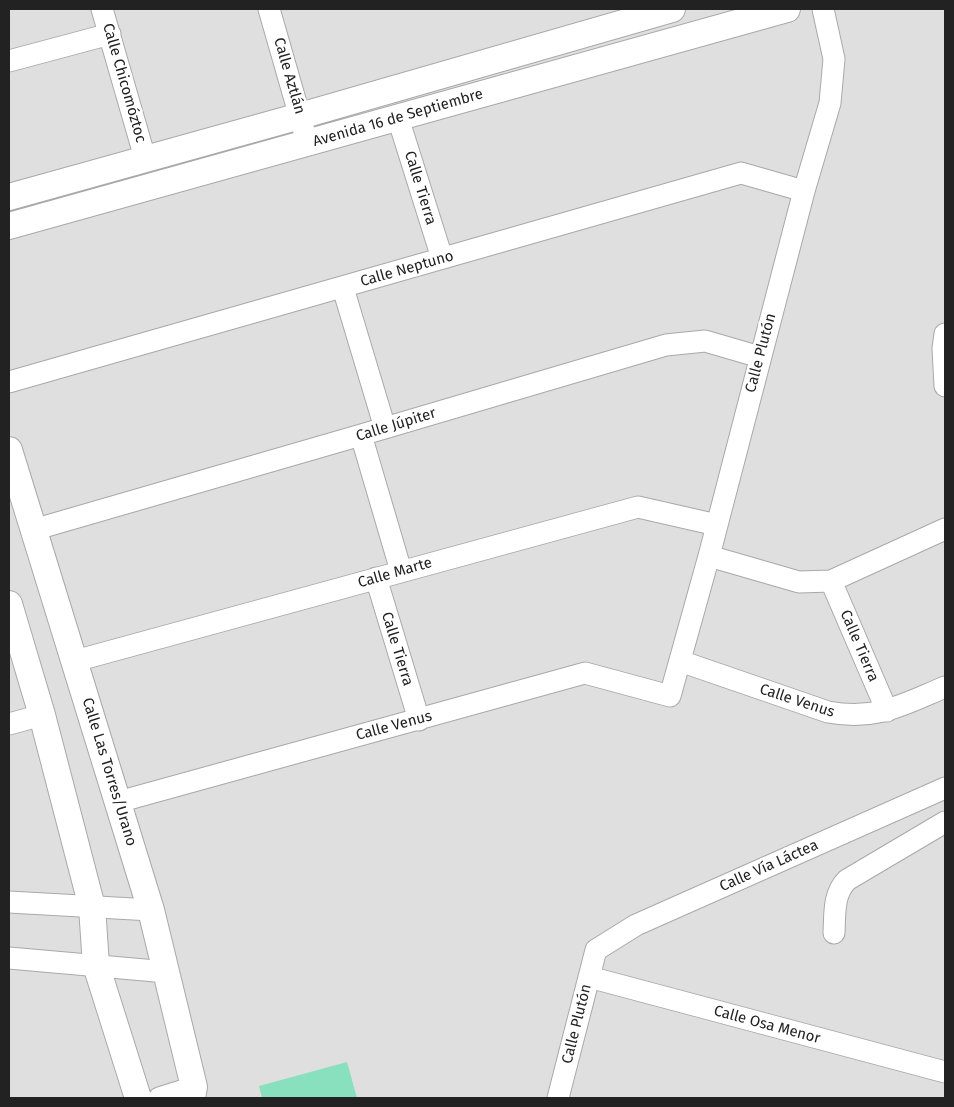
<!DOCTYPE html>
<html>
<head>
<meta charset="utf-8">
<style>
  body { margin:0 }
  #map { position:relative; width:954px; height:1107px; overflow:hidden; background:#f2efe9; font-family:"Fira Sans",sans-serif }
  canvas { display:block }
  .frame { position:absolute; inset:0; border:10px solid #222; pointer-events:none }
</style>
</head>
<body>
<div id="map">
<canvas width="954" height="1107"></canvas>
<div class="frame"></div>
</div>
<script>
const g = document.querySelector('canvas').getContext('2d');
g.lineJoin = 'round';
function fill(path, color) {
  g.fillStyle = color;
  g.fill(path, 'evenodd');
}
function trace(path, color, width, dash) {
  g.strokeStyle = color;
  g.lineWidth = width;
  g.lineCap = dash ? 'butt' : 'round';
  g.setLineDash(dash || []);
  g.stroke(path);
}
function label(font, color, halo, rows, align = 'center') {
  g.font = font + ' "Fira Sans",sans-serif';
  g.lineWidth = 5;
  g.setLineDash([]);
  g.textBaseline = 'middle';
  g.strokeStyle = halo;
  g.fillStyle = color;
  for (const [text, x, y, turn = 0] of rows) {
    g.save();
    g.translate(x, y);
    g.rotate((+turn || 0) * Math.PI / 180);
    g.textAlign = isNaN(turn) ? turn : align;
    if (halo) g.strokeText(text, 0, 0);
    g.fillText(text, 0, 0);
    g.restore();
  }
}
const residential = new Path2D(`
  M 9,9 L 945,9 L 945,1098 L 9,1098 Z`);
const pitch = new Path2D(`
  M 347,1062 L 357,1098 L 262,1098 L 259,1086 Z`);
const minor = new Path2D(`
  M 102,9 L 145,158
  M 269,9 L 304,131
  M 9,61 L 110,34
  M 398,118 L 442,258
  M 343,288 L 385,428
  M 945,334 L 943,348 L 945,386
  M 9,382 L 741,173 L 804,191
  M 361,435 L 401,571
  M 33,530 L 361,435 L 666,345 L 705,341 L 760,357
  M 709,556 L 799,582 L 831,581 L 945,529
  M 376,578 L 419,720
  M 831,581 L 887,711
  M 75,661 L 638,507 L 717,525
  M 680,661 L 828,712 C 876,721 902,705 945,687
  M 9,724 L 42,715
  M 118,802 L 585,673 L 670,696 L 709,556 L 804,191 L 830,103 L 834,59 L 823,9
  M 9,902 L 151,910
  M 834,933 C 835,914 833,894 847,880 L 945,822
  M 9,958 L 167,972
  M 589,977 L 945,1072
  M 159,1098 L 194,1087
  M 558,1098 L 596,950 L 636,925 L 945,788`);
const tertiary = new Path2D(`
  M 9,197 L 300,116 L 672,9
  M 9,226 L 787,9
  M 9,450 L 151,910 L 194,1087 L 192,1098
  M 9,604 L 42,715 L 92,907 L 96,965 L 138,1098`);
const streetNames = [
  ["Calle Aztlán",289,76,74],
  ["Calle Chicomóztoc",124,83,74],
  ["Avenida 16 de Septiembre",398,118,-16],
  ["Calle Tierra",420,188,73],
  ["Calle Neptuno",407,269,-16],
  ["Calle Plutón",761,353,-75],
  ["Calle Júpiter",396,425,-17],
  ["Calle Marte",395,573,-16],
  ["Calle Tierra",859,646,67],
  ["Calle Tierra",397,649,73],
  ["Calle Venus",797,701,18],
  ["Calle Venus",394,726,-15],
  ["Calle Las Torres/Urano",109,772,73],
  ["Calle Vía Láctea",769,866,-24],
  ["Calle Plutón",577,1024,-76],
  ["Calle Osa Menor",767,1025,15]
];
fill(residential, '#e0dfdf');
fill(pitch, '#88e0be');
trace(minor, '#a9a9a9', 23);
trace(tertiary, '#a9a9a9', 28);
trace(minor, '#fff', 21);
trace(tertiary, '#fff', 26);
label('15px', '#222', '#fff', streetNames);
</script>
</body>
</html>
